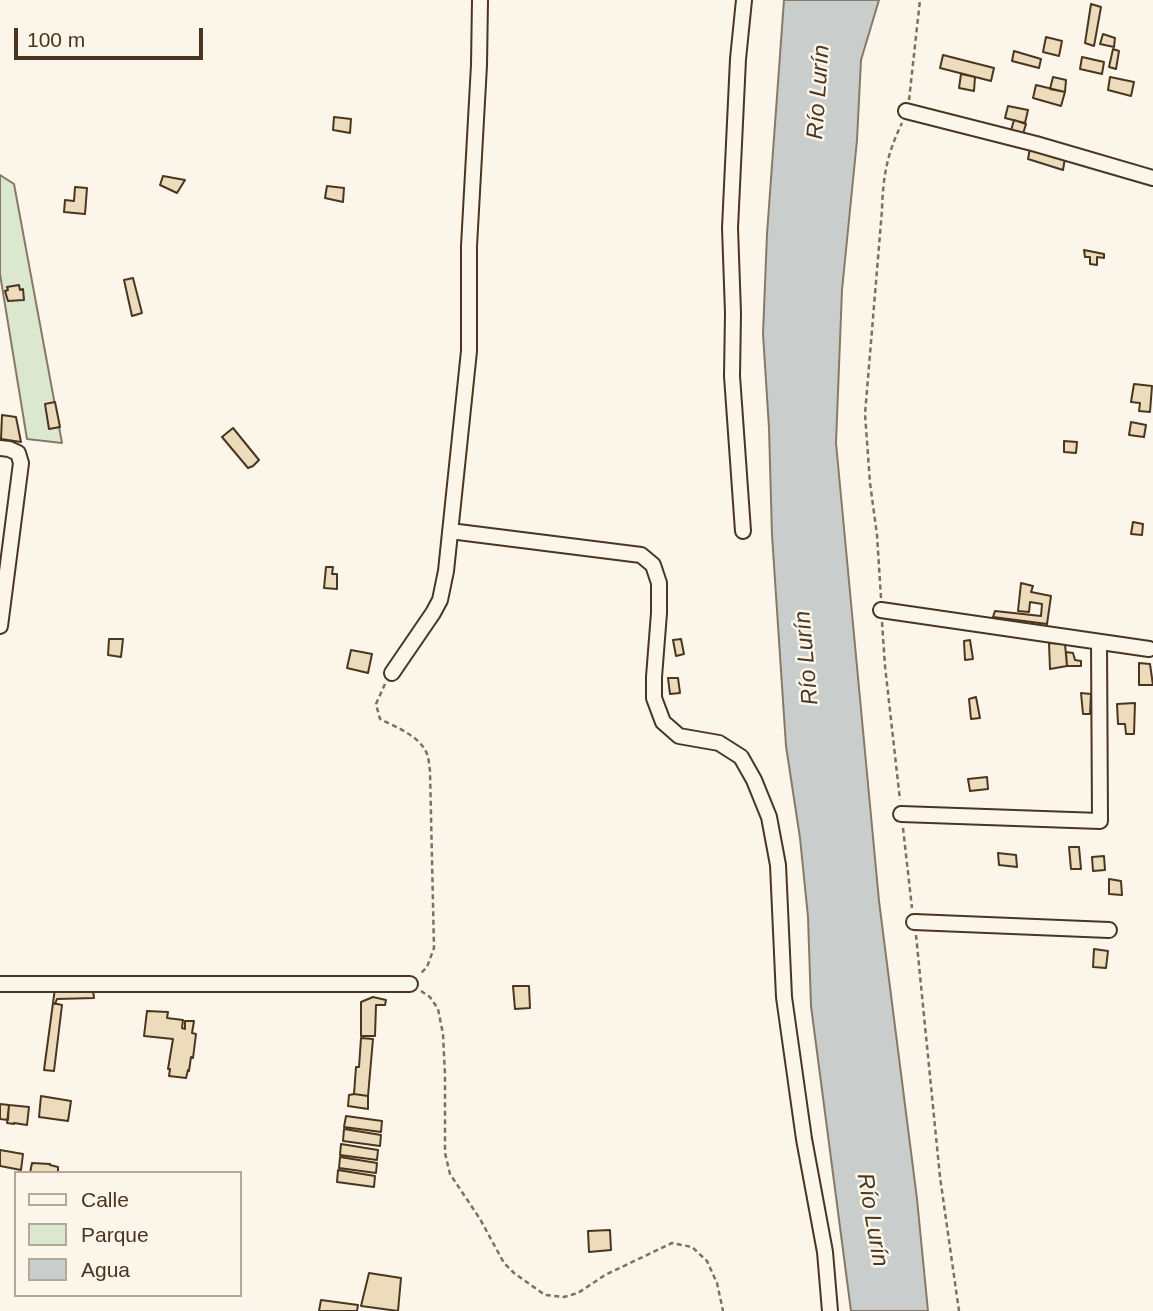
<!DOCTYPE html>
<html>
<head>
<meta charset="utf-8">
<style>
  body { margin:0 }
  #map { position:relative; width:1153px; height:1311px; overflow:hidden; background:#fbf6e9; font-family:Arial,sans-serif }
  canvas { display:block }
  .legend { position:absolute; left:14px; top:1171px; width:228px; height:126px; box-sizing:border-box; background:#fbf6e9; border:2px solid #b4a999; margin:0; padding:9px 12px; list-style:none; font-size:21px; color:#4a3520 }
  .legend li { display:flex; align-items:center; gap:14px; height:35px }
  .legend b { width:35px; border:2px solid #b4a999 }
  .scale { position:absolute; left:14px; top:28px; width:189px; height:32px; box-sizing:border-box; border:4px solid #4a3520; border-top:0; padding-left:9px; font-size:21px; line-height:24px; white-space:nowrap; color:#4a3520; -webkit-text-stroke:5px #fbf6e9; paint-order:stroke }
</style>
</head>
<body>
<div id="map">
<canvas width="1153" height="1311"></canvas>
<ul class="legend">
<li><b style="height:9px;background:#fbf6e9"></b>Calle</li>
<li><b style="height:19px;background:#dce7d0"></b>Parque</li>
<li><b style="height:19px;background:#c9cecd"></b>Agua</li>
</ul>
<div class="scale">100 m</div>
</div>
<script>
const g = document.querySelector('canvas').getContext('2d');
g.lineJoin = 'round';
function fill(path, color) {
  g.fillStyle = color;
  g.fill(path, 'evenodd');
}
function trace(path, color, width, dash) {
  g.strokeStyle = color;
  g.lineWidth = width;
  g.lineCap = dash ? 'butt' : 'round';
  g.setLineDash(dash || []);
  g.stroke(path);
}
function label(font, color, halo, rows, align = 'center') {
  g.font = font + ' Arial,sans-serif';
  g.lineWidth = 5;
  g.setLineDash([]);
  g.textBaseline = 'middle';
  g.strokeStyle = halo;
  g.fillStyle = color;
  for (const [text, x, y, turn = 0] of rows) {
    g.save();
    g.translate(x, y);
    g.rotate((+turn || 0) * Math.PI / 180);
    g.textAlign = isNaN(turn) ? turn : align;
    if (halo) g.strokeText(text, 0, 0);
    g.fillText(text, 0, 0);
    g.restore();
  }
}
const green = new Path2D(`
  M 0,175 L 14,184 L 62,443 L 27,439 L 0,274 Z`);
const water = new Path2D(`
  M 784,0 L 879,0 L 861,60 L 857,140 L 842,290 L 836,443 L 879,901 L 917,1199 L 928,1311 L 851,1311 L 811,1006 L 808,917 L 800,838 L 786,746 L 772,535 L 769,428 L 763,334 L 767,234 Z`);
const building = new Path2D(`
  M 1091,4 L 1101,7 L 1094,46 L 1085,43 Z
  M 1103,34 L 1115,38 L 1114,47 L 1100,44 Z
  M 1046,37 L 1062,41 L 1059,56 L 1043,52 Z
  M 1113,49 L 1119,51 L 1116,69 L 1109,67 Z
  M 1014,51 L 1041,59 L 1039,68 L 1012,61 Z
  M 943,55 L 994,68 L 991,81 L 940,68 Z
  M 1082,57 L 1104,62 L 1102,74 L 1080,69 Z
  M 961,74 L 975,77 L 974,91 L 959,88 Z
  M 1053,77 L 1066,80 L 1065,92 L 1050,89 Z
  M 1110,77 L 1134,82 L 1131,96 L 1108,90 Z
  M 1036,85 L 1065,92 L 1061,106 L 1033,98 Z
  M 1008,106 L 1028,110 L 1025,123 L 1005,118 Z
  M 334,117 L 351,119 L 350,133 L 333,130 Z
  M 1014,120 L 1026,124 L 1022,137 L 1010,134 Z
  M 1030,148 L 1065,158 L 1063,170 L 1028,159 Z
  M 163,176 L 185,180 L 177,193 L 160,185 Z
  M 327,186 L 344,188 L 343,202 L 325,198 Z
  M 75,187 L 87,188 L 85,214 L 64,212 L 65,200 L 74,201 Z
  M 1084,250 L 1104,254 L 1104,258 L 1097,257 L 1097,265 L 1090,264 L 1090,257 L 1085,257 Z
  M 133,278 L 142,313 L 132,316 L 124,280 Z
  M 19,285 L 20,290 L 23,289 L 24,300 L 8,301 L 5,291 L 8,290 L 7,287 Z
  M 1134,384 L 1152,386 L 1150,412 L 1139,411 L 1140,403 L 1131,402 Z
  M 55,402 L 60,427 L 49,429 L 45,404 Z
  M 2,415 L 16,417 L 21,442 L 1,439 Z
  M 1131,422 L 1146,425 L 1144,437 L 1129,435 Z
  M 233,428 L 259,460 L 253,466 L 248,468 L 222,437 Z
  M 1064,441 L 1077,442 L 1076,453 L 1064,452 Z
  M 1133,522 L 1143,524 L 1142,535 L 1131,534 Z
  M 326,567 L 333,567 L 332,574 L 337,574 L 337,589 L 324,588 Z
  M 1021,583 L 1033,586 L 1031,592 L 1051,596 L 1047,624 L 993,617 L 995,611 L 1041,616 L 1042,604 L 1030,602 L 1029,612 L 1018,611 Z
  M 109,639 L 123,639 L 121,657 L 108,655 Z
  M 681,639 L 684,654 L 676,656 L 673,640 Z
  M 970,640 L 973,659 L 965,660 L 964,641 Z
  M 1049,643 L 1065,644 L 1067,666 L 1050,669 Z
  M 351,650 L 372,654 L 368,673 L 347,668 Z
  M 1066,652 L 1073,653 L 1075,660 L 1081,661 L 1081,666 L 1067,666 Z
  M 1139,663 L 1150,664 L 1153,685 L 1139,685 Z
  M 668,678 L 678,678 L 680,693 L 670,694 Z
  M 1081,693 L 1091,694 L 1090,714 L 1083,714 Z
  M 976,697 L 980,718 L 971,719 L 969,699 Z
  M 1135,703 L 1134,734 L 1126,734 L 1125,724 L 1118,724 L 1117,704 Z
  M 987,777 L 988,789 L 970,791 L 968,779 Z
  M 1069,847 L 1079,847 L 1081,869 L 1071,869 Z
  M 998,853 L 1016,855 L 1017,867 L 999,865 Z
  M 1104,856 L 1105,870 L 1093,871 L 1092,857 Z
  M 1109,879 L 1121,881 L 1122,895 L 1109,894 Z
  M 1094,949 L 1108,951 L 1106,968 L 1093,967 Z
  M 513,986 L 529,986 L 530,1008 L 515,1009 Z
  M 55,988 L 93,990 L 94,998 L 57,999 L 55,1004 L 53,1003 Z
  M 373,997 L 386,1000 L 385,1005 L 376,1005 L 375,1036 L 361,1036 L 361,1002 Z
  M 53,1003 L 62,1005 L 54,1071 L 44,1070 Z
  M 147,1011 L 168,1012 L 167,1018 L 183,1020 L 182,1028 L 185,1029 L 185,1021 L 194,1021 L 192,1033 L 196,1034 L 193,1058 L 191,1057 L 189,1071 L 188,1070 L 186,1078 L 169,1076 L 170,1069 L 168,1069 L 173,1039 L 144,1036 Z
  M 361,1038 L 373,1039 L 368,1096 L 354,1094 L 356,1067 L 359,1067 Z
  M 354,1094 L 368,1096 L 368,1109 L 348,1106 L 349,1095 Z
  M 41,1096 L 71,1101 L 68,1121 L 39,1117 Z
  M 0,1104 L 9,1105 L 8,1120 L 0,1119 Z
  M 9,1105 L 29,1107 L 27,1125 L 14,1123 L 14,1124 L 7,1123 Z
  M 346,1116 L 382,1121 L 381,1132 L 344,1127 Z
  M 344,1129 L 381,1135 L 380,1146 L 343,1141 Z
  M 341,1144 L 378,1150 L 377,1160 L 340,1155 Z
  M 0,1150 L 23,1154 L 21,1170 L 0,1166 Z
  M 340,1157 L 377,1163 L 376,1173 L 339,1168 Z
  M 32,1163 L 50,1164 L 50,1165 L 58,1167 L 58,1173 L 30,1173 Z
  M 338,1170 L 375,1176 L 374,1187 L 337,1182 Z
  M 610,1230 L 611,1250 L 589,1252 L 588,1231 Z
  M 369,1273 L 401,1278 L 398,1311 L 361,1306 Z
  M 321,1300 L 358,1305 L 357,1311 L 319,1311 Z`);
const path = new Path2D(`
  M 909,100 L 920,0
  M 881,598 L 877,535 L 870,483 L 865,414 L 882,210 C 883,176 887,154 902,123
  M 882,622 L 885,666 L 900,800
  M 385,684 L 376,704 L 380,719 C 396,727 420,736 427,754 C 429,759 429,765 430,771 L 434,948 L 427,967 L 420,974
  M 903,828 L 912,908
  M 916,935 L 940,1177 L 959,1311
  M 421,991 L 430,997 L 438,1009 L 443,1034 L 445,1075 L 445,1153 L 450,1174 L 480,1219 L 504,1263 L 514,1273 L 545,1295 L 564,1297 L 578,1293 L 605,1275 L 672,1243 L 692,1247 L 707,1261 L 717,1283 L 723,1311`);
const minor = new Path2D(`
  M 906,111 L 1036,144 L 1153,178
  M 0,448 L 9,449 L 18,453 L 21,463 L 0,626
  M 450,531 L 641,555 L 653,565 L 659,583 L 659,613 L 654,677 L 654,698 L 663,722 L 679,736 L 719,743 L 741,757 L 754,780 L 769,817 L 778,865 L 784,997 L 804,1139 L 825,1252 L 830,1311
  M 743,531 L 732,376 L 733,313 L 730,228 L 738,59 L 744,0
  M 881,610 L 1149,649
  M 392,673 L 433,613 L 440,600 L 446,571 L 469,351 L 469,246 L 479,65 L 480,0
  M 901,814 L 1100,821 L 1099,642
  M 914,922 L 1109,930
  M 0,984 L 410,984`);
const waterNames = [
  ["Río Lurín",819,92,-86],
  ["Río Lurín",807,658,-95],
  ["Río Lurín",872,1220,80]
];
fill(green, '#dce7d0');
trace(green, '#887966', 2);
fill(water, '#c9cecd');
trace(water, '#887966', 2);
fill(building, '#ecdcbc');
trace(building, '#4a3520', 2);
trace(minor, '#4a3520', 18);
trace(path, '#7f6f5c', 2.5, [5, 3.5]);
trace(minor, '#fbf6e9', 14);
label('italic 23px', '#4a3520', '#fbf6e9', waterNames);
</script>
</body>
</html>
